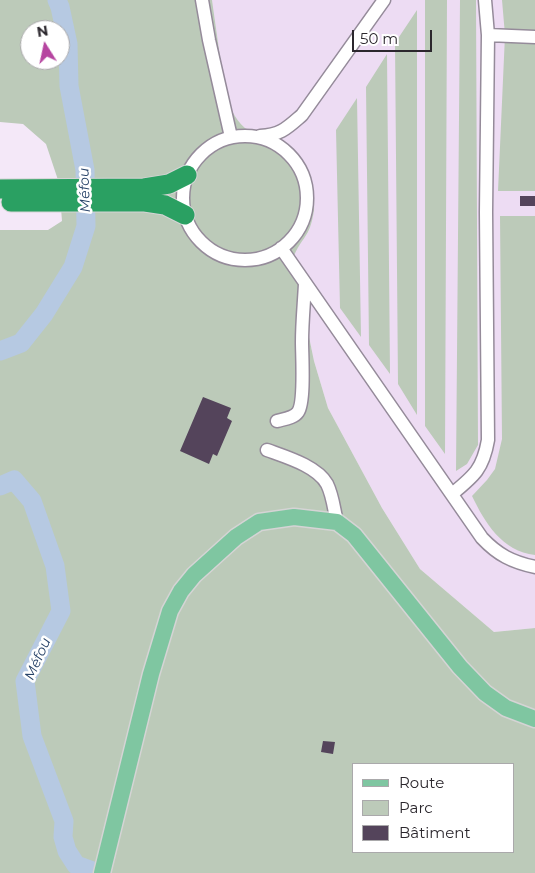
<!DOCTYPE html>
<html>
<head>
<meta charset="utf-8">
<style>
  body { margin:0 }
  #map { position:relative; width:535px; height:873px; overflow:hidden; background:#f4e8f8; font-family:Montserrat,sans-serif }
  canvas { display:block }
  .legend { position:absolute; left:352px; top:763px; width:162px; height:90px; box-sizing:border-box; background:#fff; border:1px solid #aaa9ab; margin:0; padding:6px 9px; list-style:none; font-size:15px; color:#2b272d }
  .legend li { display:flex; align-items:center; gap:10px; height:25px }
  .legend b { width:25px; border:1px solid #aaa9ab }
  .north { position:absolute; left:20px; top:20px; width:50px; height:50px; box-sizing:border-box; background:#fff; border:1px solid #aaa9ab; border-radius:50%; rotate:350deg; font-size:14px; font-weight:700; line-height:20px; text-align:center; color:#2b272d }
  .north::after { content:''; display:block; margin:auto; width:18px; height:22px; background:#b645a0; clip-path:polygon(50% 0,100% 100%,50% 72%,0 100%) }
  .scale { position:absolute; left:352px; top:30px; width:80px; height:22px; box-sizing:border-box; border:2px solid #2b272d; border-top:0; padding-left:6px; font-size:15px; line-height:18px; white-space:nowrap; color:#2b272d; -webkit-text-stroke:4px #fff; paint-order:stroke }
</style>
</head>
<body>
<div id="map">
<canvas width="535" height="873"></canvas>
<ul class="legend">
<li><b style="height:6px;background:#7fc6a1"></b>Route</li>
<li><b style="height:14px;background:#bccab9"></b>Parc</li>
<li><b style="height:14px;background:#54445b"></b>Bâtiment</li>
</ul>
<div class="north">N</div>
<div class="scale">50 m</div>
</div>
<script>
const g = document.querySelector('canvas').getContext('2d');
g.lineJoin = 'round';
function fill(path, color) {
  g.fillStyle = color;
  g.fill(path, 'evenodd');
}
function trace(path, color, width, dash) {
  g.strokeStyle = color;
  g.lineWidth = width;
  g.lineCap = dash ? 'butt' : 'round';
  g.setLineDash(dash || []);
  g.stroke(path);
}
function label(font, color, halo, rows, align = 'center') {
  g.font = font + ' Montserrat,sans-serif';
  g.lineWidth = 5;
  g.setLineDash([]);
  g.textBaseline = 'middle';
  g.strokeStyle = halo;
  g.fillStyle = color;
  for (const [text, x, y, turn = 0] of rows) {
    g.save();
    g.translate(x, y);
    g.rotate((+turn || 0) * Math.PI / 180);
    g.textAlign = isNaN(turn) ? turn : align;
    if (halo) g.strokeText(text, 0, 0);
    g.fillText(text, 0, 0);
    g.restore();
  }
}
const built = new Path2D(`
  M 212,0 L 535,0 L 535,628 L 494,632 L 420,569 L 382,508 L 328,408 L 314,361 L 293,259 L 295,251 L 309,231 L 314,211 L 314,196 L 313,182 L 300,159 L 291,150 L 265,135 L 247,130 L 236,119 L 228,105 L 225,92 Z`);
const green = new Path2D(`
  M 0,0 L 212,0 L 225,92 C 229,106 234,118 245,128 C 251,132 260,133 266,136 C 274,140 282,145 290,149 C 309,162 316,188 314,210 C 313,217 311,226 308,232 C 303,241 296,248 293,259 L 314,361 L 328,408 L 382,508 L 420,569 L 494,632 L 535,628 L 535,873 L 0,873 L 0,230 L 48,230 L 62,221 L 59,183 L 46,144 L 23,124 L 0,122 ZM 30,30 L 60,30 L 60,60 L 30,60 ZM 354,764 L 514,764 L 514,852 L 354,852 Z
  M 425,0 L 447,0 L 445,454 L 425,426 Z
  M 460,0 L 476,0 L 478,445 L 467,464 L 456,471 Z
  M 502,0 L 535,0 L 535,191 L 498,191 L 505,35 Z
  M 417,10 L 417,415 L 398,384 L 395,43 Z
  M 387,54 L 390,374 L 369,345 L 366,87 Z
  M 357,98 L 361,337 L 340,308 L 336,130 Z
  M 500,216 L 535,216 L 535,555 C 502,551 485,523 472,496 L 487,480 L 495,469 L 502,439 Z`);
const river = new Path2D(`
  M 0,351 L 21,343 L 44,314 L 73,267 L 86,226 L 85,170 L 69,86 L 68,44 L 60,7 L 57,0
  M 0,486 L 14,480 L 32,501 L 55,566 L 61,611 L 25,681 L 32,736 L 64,821 L 63,837 L 67,851 L 76,865 L 98,873`);
const building = new Path2D(`
  M 520,196 L 535,196 L 535,206 L 520,206 Z
  M 203,397 L 231,408 L 227,418 L 232,421 L 217,456 L 213,454 L 209,464 L 180,451 Z
  M 323,741 L 335,742 L 333,754 L 321,752 Z`);
const minor = new Path2D(`
  M 202,0 L 209,40 L 231,137
  M 488,35 L 535,37
  M183 198a62 62 0 1 1 124 0a62 62 0 1 1-124 0Z
  M 260,136 C 281,135 287,128 302,115 L 384,0
  M 281,248 L 482,538 C 498,555 512,562 535,567
  M 277,421 C 284,419 294,418 298,412 C 305,402 302,355 302,342 C 302,323 304,303 305,284
  M 267,450 C 286,457 317,466 327,484 C 333,496 334,510 337,522
  M 452,494 C 474,476 483,469 488,440 L 486,212 L 488,35 L 485,0`);
const major = new Path2D(`
  M 102,873 L 151,674 L 170,611 L 181,591 L 194,575 L 236,537 L 259,522 L 294,517 L 337,522 L 354,535 L 460,667 L 485,693 L 506,708 L 535,719`);
const highway = new Path2D(`
  M 0,189 L 144,188 L 169,184 L 187,175
  M 11,202 L 145,202 L 165,205 L 185,215`);
const waterNames = [
  ["Méfou",85,190,-92],
  ["Méfou",38,659,-66]
];
fill(built, '#eddcf3');
fill(green, '#bccab9');
trace(river, '#b6c9e2', 19);
fill(building, '#54445b');
trace(minor, '#958b9a', 15);
trace(major, '#d5d4d5', 19);
trace(highway, '#d5d4d5', 21);
trace(minor, '#fff', 12);
trace(major, '#7fc6a1', 16);
trace(highway, '#2aa062', 19);
label('italic 14px', '#284368', '#fff', waterNames);
</script>
</body>
</html>
